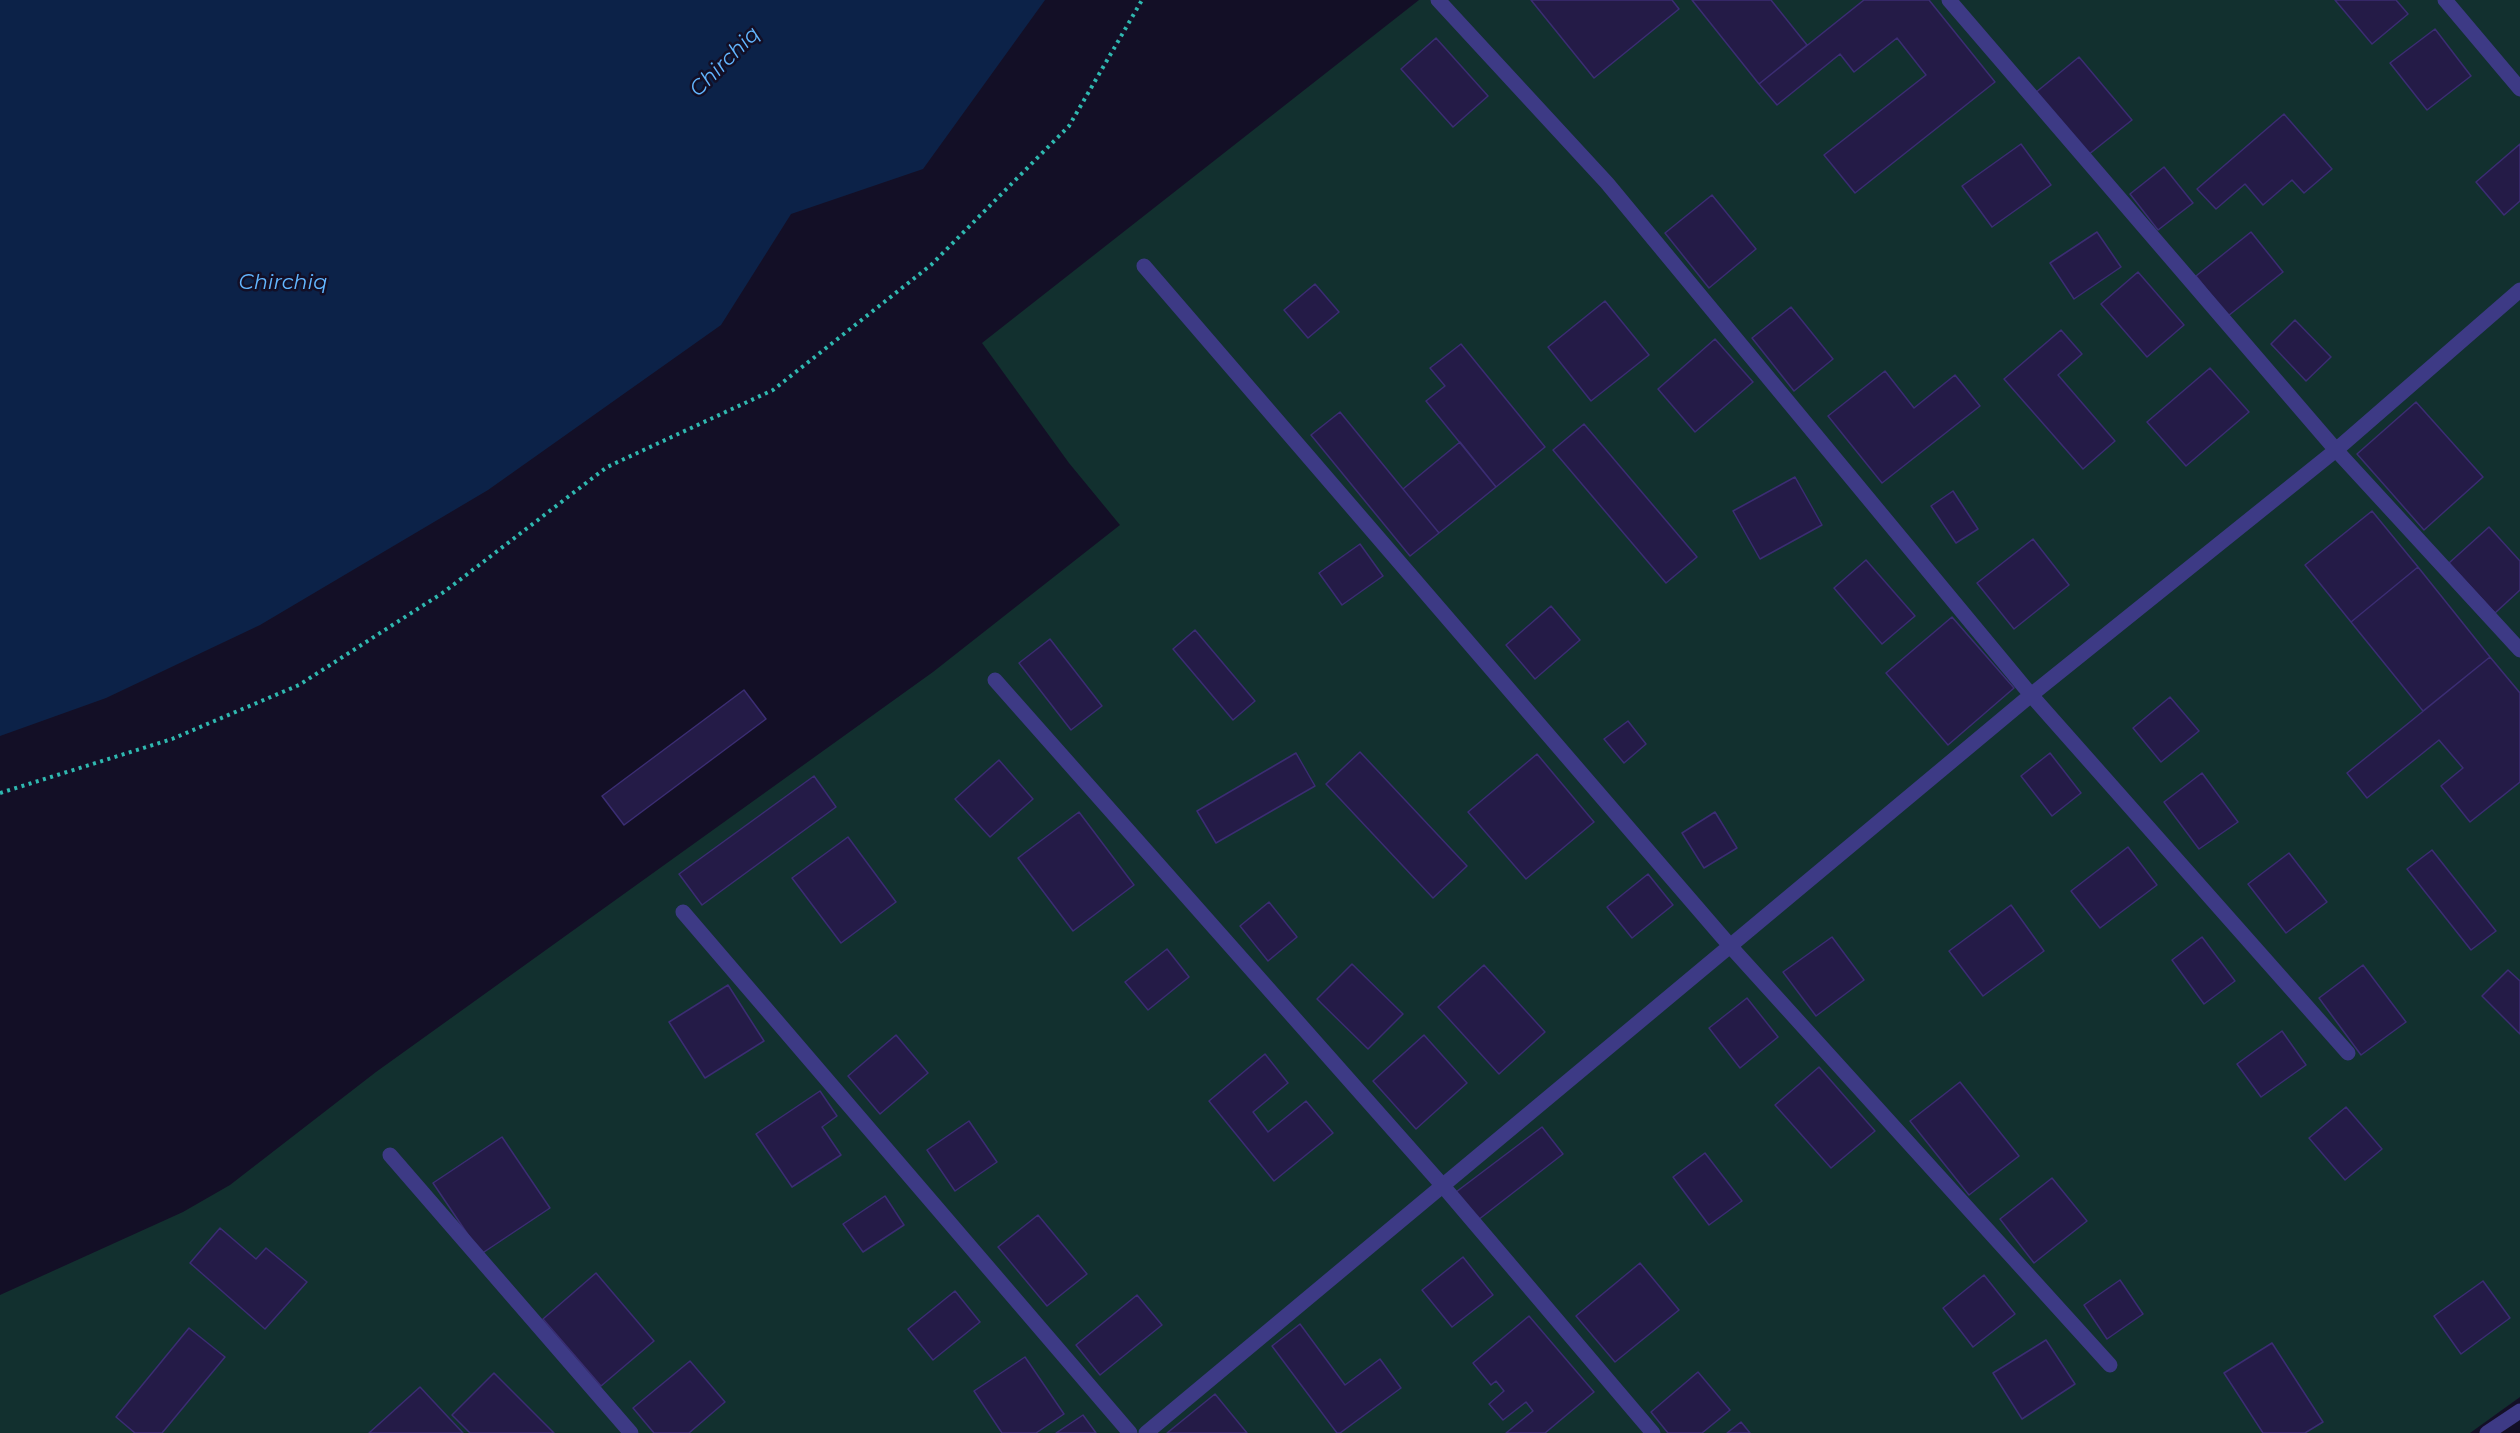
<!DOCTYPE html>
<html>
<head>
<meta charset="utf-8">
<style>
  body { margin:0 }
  canvas { display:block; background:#130f26 }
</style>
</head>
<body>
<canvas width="2520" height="1433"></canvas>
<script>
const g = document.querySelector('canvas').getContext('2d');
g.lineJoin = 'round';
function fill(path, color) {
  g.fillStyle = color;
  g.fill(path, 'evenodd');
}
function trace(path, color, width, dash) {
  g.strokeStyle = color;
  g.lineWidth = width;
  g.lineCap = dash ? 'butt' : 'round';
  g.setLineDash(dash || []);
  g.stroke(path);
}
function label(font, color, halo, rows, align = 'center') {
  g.font = font + ' Montserrat,sans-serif';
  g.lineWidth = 5;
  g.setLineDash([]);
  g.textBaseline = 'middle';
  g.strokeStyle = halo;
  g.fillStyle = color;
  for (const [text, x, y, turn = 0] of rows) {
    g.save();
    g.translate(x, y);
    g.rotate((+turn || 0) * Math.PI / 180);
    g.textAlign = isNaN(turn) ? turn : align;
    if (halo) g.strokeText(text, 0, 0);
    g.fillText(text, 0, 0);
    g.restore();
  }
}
const green = new Path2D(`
  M 1419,0 L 2520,0 L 2520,1397 L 2470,1433 L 0,1433 L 0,1295 L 183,1212 L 230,1185 L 376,1072 L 933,672 L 1120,525 L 1069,463 L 982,343 Z`);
const water = new Path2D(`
  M 0,0 L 1045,0 L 923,169 L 791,214 L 721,325 L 488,490 L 260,625 L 106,698 L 0,736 Z`);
const building = new Path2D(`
  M 1531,0 L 1672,0 L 1679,9 L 1594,78 Z
  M 1692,0 L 1771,0 L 1807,45 L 1759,84 Z
  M 1864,0 L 1929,0 L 1995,82 L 1855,193 L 1824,155 L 1926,75 L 1897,38 L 1854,72 L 1840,54 L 1777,105 L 1759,84 Z
  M 2335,0 L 2396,0 L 2408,14 L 2372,44 Z
  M 2435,29 L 2471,76 L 2427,110 L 2390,63 Z
  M 1436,38 L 1488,96 L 1453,127 L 1401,69 Z
  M 2079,57 L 2132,120 L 2088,155 L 2035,93 Z
  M 2284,114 L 2332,169 L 2304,193 L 2292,180 L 2263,205 L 2245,184 L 2216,209 L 2197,189 Z
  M 2021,144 L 2051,185 L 1992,227 L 1962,186 Z
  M 2520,144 L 2520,201 L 2504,215 L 2476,182 Z
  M 2164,167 L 2193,203 L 2158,230 L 2130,194 Z
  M 1712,195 L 1756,249 L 1709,288 L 1665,233 Z
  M 2097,232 L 2121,267 L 2074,299 L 2050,263 Z
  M 2251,232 L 2283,272 L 2228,316 L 2196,276 Z
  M 2138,272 L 2184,325 L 2147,357 L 2101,304 Z
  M 1315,284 L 1339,312 L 1308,338 L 1284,310 Z
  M 1605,301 L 1649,355 L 1591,401 L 1548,347 Z
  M 1791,307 L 1833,359 L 1794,391 L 1752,338 Z
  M 2295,320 L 2331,357 L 2306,381 L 2271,344 Z
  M 2061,330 L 2082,354 L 2058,375 L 2115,441 L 2083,469 L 2004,379 Z
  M 1715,339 L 1753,382 L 1695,432 L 1658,389 Z
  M 1461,344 L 1545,447 L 1496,487 L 1426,401 L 1445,386 L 1430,368 Z
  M 2210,368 L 2249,412 L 2186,466 L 2147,422 Z
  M 1885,371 L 1914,408 L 1955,375 L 1980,406 L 1882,483 L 1828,416 Z
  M 2416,402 L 2483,477 L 2424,530 L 2357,454 Z
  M 1340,412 L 1439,533 L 1410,556 L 1311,435 Z
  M 1584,424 L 1697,557 L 1666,583 L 1553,450 Z
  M 1460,442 L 1496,487 L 1439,533 L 1403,489 Z
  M 1795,477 L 1822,525 L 1760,559 L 1733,511 Z
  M 1953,491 L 1978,529 L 1956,543 L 1931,506 Z
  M 2372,511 L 2418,567 L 2351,622 L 2305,565 Z
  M 2489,527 L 2520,561 L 2520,590 L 2495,613 L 2449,563 Z
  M 2033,539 L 2069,585 L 2014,629 L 1977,583 Z
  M 1360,544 L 1383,576 L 1342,605 L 1319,573 Z
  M 1866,560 L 1915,616 L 1882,644 L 1834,588 Z
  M 2418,567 L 2490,657 L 2423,711 L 2351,622 Z
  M 1551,606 L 1580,640 L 1535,679 L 1506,645 Z
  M 1952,617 L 2014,688 L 1948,745 L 1886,673 Z
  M 1195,630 L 1255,701 L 1233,720 L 1173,649 Z
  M 1050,639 L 1102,706 L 1071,730 L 1019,663 Z
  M 2490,657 L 2520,693 L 2520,782 L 2470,822 L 2441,786 L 2463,768 L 2439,740 L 2367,798 L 2347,773 Z
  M 744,690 L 766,719 L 624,825 L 602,796 Z
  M 2170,697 L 2199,731 L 2161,762 L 2133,728 Z
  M 1628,721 L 1646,744 L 1624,763 L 1604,739 Z
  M 1360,752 L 1467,866 L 1433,898 L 1326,784 Z
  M 1296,753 L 1315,786 L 1216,843 L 1197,811 Z
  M 2050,753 L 2081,793 L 2052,816 L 2021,776 Z
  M 1537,754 L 1594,822 L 1526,879 L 1468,812 Z
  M 999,760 L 1033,799 L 990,837 L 955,799 Z
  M 2202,773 L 2238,822 L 2199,849 L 2164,802 Z
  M 814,776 L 836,807 L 702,905 L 679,874 Z
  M 1079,812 L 1134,885 L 1073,931 L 1018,858 Z
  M 1715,812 L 1737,848 L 1704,868 L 1682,833 Z
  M 848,837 L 896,902 L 841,943 L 792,878 Z
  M 2128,847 L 2157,885 L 2100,928 L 2071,891 Z
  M 2432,850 L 2496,931 L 2471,950 L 2407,869 Z
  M 2289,853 L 2327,902 L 2286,933 L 2248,884 Z
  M 1648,874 L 1673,905 L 1632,938 L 1607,907 Z
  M 1269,902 L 1297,937 L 1268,961 L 1240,926 Z
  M 2011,905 L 2044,951 L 1983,996 L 1949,951 Z
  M 1832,937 L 1864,980 L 1816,1016 L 1783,972 Z
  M 2202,937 L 2235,981 L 2204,1004 L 2172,960 Z
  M 1167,949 L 1189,977 L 1148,1010 L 1125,982 Z
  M 1352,964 L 1403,1014 L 1368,1049 L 1317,999 Z
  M 1484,965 L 1545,1032 L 1499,1074 L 1438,1007 Z
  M 2363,965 L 2406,1022 L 2361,1055 L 2319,998 Z
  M 2508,970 L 2520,981 L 2520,1034 L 2482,996 Z
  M 728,985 L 764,1041 L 705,1078 L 669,1022 Z
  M 1747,998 L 1778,1037 L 1740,1068 L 1709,1028 Z
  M 2282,1031 L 2306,1065 L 2261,1097 L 2237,1064 Z
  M 896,1035 L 928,1073 L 880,1114 L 848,1076 Z
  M 1424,1035 L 1467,1083 L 1416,1129 L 1373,1081 Z
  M 1265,1054 L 1288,1083 L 1253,1112 L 1268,1132 L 1306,1101 L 1333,1133 L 1274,1181 L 1209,1101 Z
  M 1819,1067 L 1875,1131 L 1831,1168 L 1775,1105 Z
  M 1960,1082 L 2019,1156 L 1969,1195 L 1910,1121 Z
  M 820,1091 L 837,1116 L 822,1127 L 841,1155 L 792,1187 L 756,1134 Z
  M 2346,1107 L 2382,1149 L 2345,1180 L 2309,1138 Z
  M 969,1121 L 997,1162 L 955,1191 L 927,1150 Z
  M 1542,1127 L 1563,1154 L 1478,1220 L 1456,1192 Z
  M 502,1137 L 550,1208 L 481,1254 L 433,1183 Z
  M 1705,1153 L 1742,1201 L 1709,1225 L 1673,1177 Z
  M 2052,1178 L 2087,1221 L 2034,1263 L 2000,1219 Z
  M 885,1196 L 904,1225 L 863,1252 L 843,1224 Z
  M 1038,1215 L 1087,1274 L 1047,1306 L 998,1247 Z
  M 220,1228 L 256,1259 L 266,1248 L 307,1282 L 265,1329 L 190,1263 Z
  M 1463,1257 L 1493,1295 L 1452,1327 L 1422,1290 Z
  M 1640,1263 L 1679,1310 L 1615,1362 L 1576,1316 Z
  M 596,1273 L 654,1341 L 601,1386 L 543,1319 Z
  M 1984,1275 L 2015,1314 L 1973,1347 L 1943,1308 Z
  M 2120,1280 L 2143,1314 L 2107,1339 L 2084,1305 Z
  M 2483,1281 L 2510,1318 L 2461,1354 L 2434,1316 Z
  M 955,1291 L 980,1322 L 933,1360 L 908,1329 Z
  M 1137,1295 L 1162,1325 L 1100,1375 L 1076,1345 Z
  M 1529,1316 L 1594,1392 L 1545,1433 L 1506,1433 L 1533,1411 L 1526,1402 L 1503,1420 L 1489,1404 L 1504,1391 L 1496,1381 L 1491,1385 L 1473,1363 Z
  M 1300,1324 L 1345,1385 L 1380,1359 L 1401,1388 L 1340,1433 L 1337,1433 L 1272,1346 Z
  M 189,1328 L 225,1357 L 162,1433 L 135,1433 L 116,1417 Z
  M 2046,1340 L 2075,1384 L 2022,1419 L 1993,1373 Z
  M 2272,1343 L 2323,1422 L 2305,1433 L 2263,1433 L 2224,1373 Z
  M 1025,1357 L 1064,1414 L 1036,1433 L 1002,1433 L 974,1391 Z
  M 690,1361 L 725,1402 L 689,1433 L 654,1433 L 633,1408 Z
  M 1698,1372 L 1730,1410 L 1702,1433 L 1668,1433 L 1651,1412 Z
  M 494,1373 L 554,1433 L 470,1433 L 452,1415 Z
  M 420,1387 L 463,1433 L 369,1433 Z
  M 1215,1394 L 1247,1433 L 1167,1433 Z
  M 1083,1415 L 1096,1433 L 1056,1433 Z
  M 1741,1422 L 1750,1433 L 1727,1433 Z`);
const path = new Path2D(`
  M 0,793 L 172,739 L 299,685 L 444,592 L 607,467 L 773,390 L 931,265 L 1069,126 L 1142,0`);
const minor = new Path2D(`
  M 1438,0 L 1607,183 L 2031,695 L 2348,1053
  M 1949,0 L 2336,450 L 2520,650
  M 2445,0 L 2520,89
  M 1144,266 L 1731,947 L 2110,1365
  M 995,680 L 1443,1186 L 1653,1433
  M 683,912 L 1130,1433
  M 390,1155 L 631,1433
  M 1146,1433 L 2031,695 L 2336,450 L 2520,290
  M 2487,1433 L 2520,1411`);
const waterNames = [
  ["Chirchiq",725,62,-45],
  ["Chirchiq",283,283]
];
fill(green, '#12302f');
fill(water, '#0c2248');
fill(building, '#241b47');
trace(building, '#3b2d73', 1.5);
trace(path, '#2fb8b0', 4, [3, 4.5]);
trace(minor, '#3d3a85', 15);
label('italic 21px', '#62b6ff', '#130f26', waterNames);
</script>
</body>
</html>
